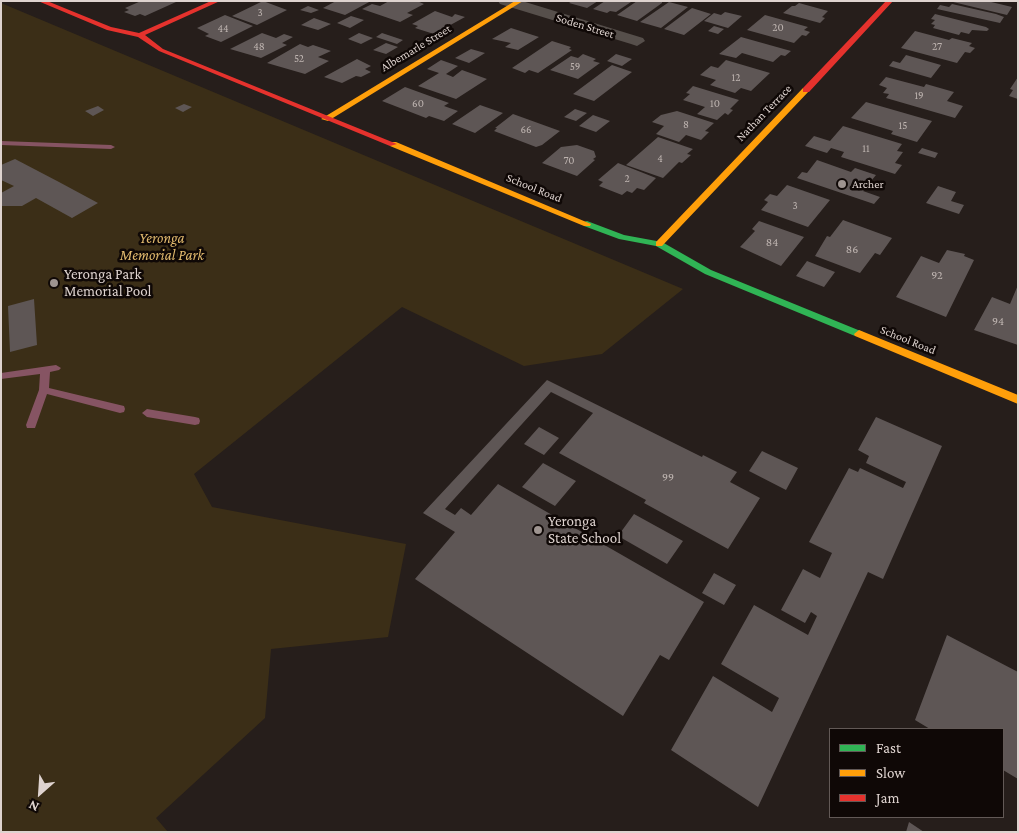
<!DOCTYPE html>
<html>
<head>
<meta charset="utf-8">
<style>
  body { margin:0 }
  #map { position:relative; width:1019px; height:833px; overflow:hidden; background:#261e1b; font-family:"Crimson Pro",serif }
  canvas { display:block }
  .frame { position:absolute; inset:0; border:2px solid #ded3cf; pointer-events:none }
  .legend { position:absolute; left:829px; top:728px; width:175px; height:90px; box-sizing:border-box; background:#0f0806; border:1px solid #625956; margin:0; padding:6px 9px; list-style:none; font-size:15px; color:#ded3cf }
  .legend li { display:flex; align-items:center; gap:10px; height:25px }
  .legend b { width:25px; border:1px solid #625956 }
  .north { position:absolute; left:15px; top:768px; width:50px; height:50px; -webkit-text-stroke:4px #0f0806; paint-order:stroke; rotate:206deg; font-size:14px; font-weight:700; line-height:20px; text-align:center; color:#ded3cf }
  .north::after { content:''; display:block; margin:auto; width:18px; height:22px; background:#ded3cf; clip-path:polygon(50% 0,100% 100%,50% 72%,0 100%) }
</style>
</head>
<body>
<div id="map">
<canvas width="1019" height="833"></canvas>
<div class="frame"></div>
<ul class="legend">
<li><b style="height:6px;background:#30b455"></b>Fast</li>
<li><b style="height:6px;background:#ff9f0a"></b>Slow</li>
<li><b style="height:6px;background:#e5322d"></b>Jam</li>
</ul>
<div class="north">N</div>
</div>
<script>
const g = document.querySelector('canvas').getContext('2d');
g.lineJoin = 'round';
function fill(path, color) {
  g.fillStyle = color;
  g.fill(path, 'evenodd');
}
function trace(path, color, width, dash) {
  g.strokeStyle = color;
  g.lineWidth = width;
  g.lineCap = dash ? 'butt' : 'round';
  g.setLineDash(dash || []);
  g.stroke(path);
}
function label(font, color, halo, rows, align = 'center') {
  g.font = font + ' "Crimson Pro",serif';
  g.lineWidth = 5;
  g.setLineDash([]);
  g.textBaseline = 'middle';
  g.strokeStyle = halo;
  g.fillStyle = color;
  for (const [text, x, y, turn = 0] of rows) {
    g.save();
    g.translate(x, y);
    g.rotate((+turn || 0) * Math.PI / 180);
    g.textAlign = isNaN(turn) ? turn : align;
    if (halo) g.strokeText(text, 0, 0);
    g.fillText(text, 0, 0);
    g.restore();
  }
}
const green = new Path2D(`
  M 1,3 L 683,289 L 602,354 L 524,366 L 402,307 L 194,474 L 212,507 L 406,544 L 388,637 L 271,649 L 265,718 L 156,818 L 168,832 L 1,832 Z`);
const stream = new Path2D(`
  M 1,141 L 111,145 L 115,147 L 111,149 L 1,145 Z
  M 56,365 L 61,368 L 59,370 L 50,372 L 49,388 L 124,406 L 125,409 L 124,412 L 120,413 L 47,394 L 35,428 L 27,428 L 26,425 L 39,390 L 40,374 L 1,379 L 1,373 Z
  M 147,409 L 195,417 L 199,418 L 200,421 L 199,424 L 195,425 L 147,417 L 142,413 Z`);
const building = new Path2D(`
  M 141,1 L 173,1 L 176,2 L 145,16 L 140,14 L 135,16 L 124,12 L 129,10 L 125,8 Z
  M 263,1 L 287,10 L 257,25 L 232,16 Z
  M 336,1 L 341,2 L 371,1 L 345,15 L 323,8 Z
  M 389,1 L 417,1 L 424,4 L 407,13 L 413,15 L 400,22 L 362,9 L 372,4 L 380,6 Z
  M 572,1 L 598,1 L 587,8 L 569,3 Z
  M 605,1 L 628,1 L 631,2 L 616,12 L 610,11 L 607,13 L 593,9 Z
  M 637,1 L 662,1 L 662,3 L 637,21 L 617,15 Z
  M 987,1 L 1012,7 L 1007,15 L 953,2 Z
  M 669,2 L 688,7 L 661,28 L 640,22 Z
  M 799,3 L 828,11 L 822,17 L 825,18 L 820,23 L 783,13 L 792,6 L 795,6 Z
  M 952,4 L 996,14 L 1004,17 L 1000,23 L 937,9 L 940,5 L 949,7 Z
  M 308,6 L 319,10 L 311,13 L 300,10 Z
  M 692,8 L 711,14 L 684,35 L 664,29 Z
  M 435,11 L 452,17 L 455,14 L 465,17 L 434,34 L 415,28 L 418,26 L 412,24 Z
  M 725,12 L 742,16 L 728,28 L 704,21 L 714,13 L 721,15 Z
  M 935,14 L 986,27 L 989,29 L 987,31 L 972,30 L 969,34 L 961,32 L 959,35 L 933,28 L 935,25 L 931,24 L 935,20 L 931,19 Z
  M 225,15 L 253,26 L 221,42 L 205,36 L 209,34 L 197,28 Z
  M 765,15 L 808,27 L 804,30 L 810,32 L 806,36 L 802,35 L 794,43 L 747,30 Z
  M 351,16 L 364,20 L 350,28 L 337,23 Z
  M 314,18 L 331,24 L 318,30 L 301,25 Z
  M 714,26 L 724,29 L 718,34 L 708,31 Z
  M 511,28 L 539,37 L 518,50 L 505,47 L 511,43 L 492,39 Z
  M 915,31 L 949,40 L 952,38 L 972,43 L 969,46 L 975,48 L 970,53 L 965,52 L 957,63 L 901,48 Z
  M 262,33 L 276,38 L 284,34 L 293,37 L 282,43 L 287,45 L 261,58 L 230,49 Z
  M 359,33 L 373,38 L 361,44 L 348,39 Z
  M 382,33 L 403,40 L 397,44 L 376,37 Z
  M 741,37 L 791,51 L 785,56 L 781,55 L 773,62 L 742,53 L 736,58 L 719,54 Z
  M 552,41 L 571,47 L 569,49 L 572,50 L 538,73 L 529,70 L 525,73 L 512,68 Z
  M 386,43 L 398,47 L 386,54 L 373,50 Z
  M 300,44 L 308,47 L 313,45 L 331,51 L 318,57 L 329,61 L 305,74 L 267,63 Z
  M 471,49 L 485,53 L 469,63 L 455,58 Z
  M 583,54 L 596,59 L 593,61 L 600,63 L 578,79 L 550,70 L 571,56 L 578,58 Z
  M 616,54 L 632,59 L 622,66 L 607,61 Z
  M 906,55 L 941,65 L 931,78 L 889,66 L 893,61 L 900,63 Z
  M 357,59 L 371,66 L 365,69 L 371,72 L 361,77 L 356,76 L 342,83 L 324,77 Z
  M 441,60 L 458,66 L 446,74 L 453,77 L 462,70 L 487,79 L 456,99 L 418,86 L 439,73 L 427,69 Z
  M 726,60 L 770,73 L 751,91 L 741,88 L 735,93 L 710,85 L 716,80 L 700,75 L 711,66 L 718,68 Z
  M 612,65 L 632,72 L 594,101 L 573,94 Z
  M 886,77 L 924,87 L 926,84 L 954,92 L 947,101 L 963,106 L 955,118 L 886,98 L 889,94 L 883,93 L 887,88 L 879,85 Z
  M 1018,77 L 1018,99 L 1009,96 L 1013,90 L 1010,89 Z
  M 693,86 L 739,100 L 730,109 L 733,110 L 728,115 L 725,113 L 717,120 L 697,114 L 705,107 L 683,100 L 690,94 L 686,93 Z
  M 405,87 L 449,103 L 444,106 L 458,111 L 444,121 L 429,116 L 426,118 L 382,101 Z
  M 866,102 L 932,121 L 917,142 L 891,134 L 893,131 L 851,118 Z
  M 184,104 L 192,107 L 183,112 L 175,108 Z
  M 480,105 L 503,113 L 475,133 L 452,124 Z
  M 98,106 L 104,110 L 93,116 L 85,111 Z
  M 575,109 L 587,113 L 576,121 L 564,117 Z
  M 677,111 L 714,123 L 705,131 L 709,132 L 701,140 L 686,135 L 679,142 L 656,134 L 664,126 L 652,122 L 661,115 Z
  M 513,114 L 560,131 L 542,145 L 536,147 L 494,131 L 497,128 L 495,128 Z
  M 593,115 L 610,121 L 596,132 L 579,126 Z
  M 843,126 L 902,144 L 897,151 L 903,152 L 895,163 L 902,165 L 895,174 L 841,157 L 844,152 L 831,148 L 827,153 L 805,146 L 814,136 L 830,141 Z
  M 658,137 L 693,149 L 687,154 L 691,155 L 682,163 L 679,162 L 663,178 L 626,165 Z
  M 577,145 L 594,151 L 596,157 L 593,159 L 595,160 L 577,176 L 542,163 L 561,147 Z
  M 922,148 L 938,153 L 935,158 L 918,153 Z
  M 15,159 L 59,182 L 98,203 L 72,218 L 36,198 L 22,206 L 1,206 L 1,193 L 14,186 L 1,180 L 1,165 Z
  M 817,160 L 851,172 L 855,168 L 876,175 L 863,191 L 880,197 L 874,204 L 797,178 L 802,172 L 807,173 Z
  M 618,163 L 656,178 L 644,190 L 637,188 L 632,193 L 627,191 L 622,195 L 599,186 L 603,182 L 598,180 Z
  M 787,185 L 830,200 L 808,227 L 761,210 L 768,202 L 764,200 L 770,194 L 777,196 Z
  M 938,186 L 956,192 L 951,201 L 964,205 L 959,214 L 926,203 Z
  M 843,220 L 892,238 L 880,255 L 875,253 L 860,273 L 815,256 L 827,236 L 830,237 Z
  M 759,221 L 804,237 L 781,266 L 740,247 L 755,231 L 752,229 Z
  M 947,250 L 965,254 L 964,256 L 974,260 L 946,317 L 896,297 L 921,256 L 939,263 Z
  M 807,261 L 835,272 L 824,287 L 796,276 Z
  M 1018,285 L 1018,345 L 974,330 L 992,297 L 1010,304 Z
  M 34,299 L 37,345 L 10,352 L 8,306 Z
  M 547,380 L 702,457 L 703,455 L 737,472 L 730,482 L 760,498 L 728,549 L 644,503 L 646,500 L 559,453 L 593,413 L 551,392 L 445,509 L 455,515 L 461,508 L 471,515 L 498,484 L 704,602 L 669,660 L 660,655 L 623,716 L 415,579 L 455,532 L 423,513 Z
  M 876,417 L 942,446 L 883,579 L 868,572 L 758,807 L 671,750 L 713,676 L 772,712 L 779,698 L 721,664 L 754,605 L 808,635 L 817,616 L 811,612 L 805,623 L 781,610 L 803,569 L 820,578 L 832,553 L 809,542 L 849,468 L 858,472 L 860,468 L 903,488 L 906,482 L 866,463 L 869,456 L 858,450 Z
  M 539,427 L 559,438 L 544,455 L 524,444 Z
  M 762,451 L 798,468 L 786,490 L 749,471 Z
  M 543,463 L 576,481 L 555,506 L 522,487 Z
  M 634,514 L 683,541 L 667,564 L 618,536 Z
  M 714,573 L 736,585 L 724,605 L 702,593 Z
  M 947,635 L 1018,672 L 1018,779 L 1003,770 L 1003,729 L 930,729 L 915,720 Z
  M 909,822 L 924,832 L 906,832 Z`);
const street = new Path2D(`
  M 498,1 L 522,1 L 643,38 L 645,41 L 637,46 L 631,44 L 500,4 Z`);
const fast = new Path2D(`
  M 587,221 L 624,235 L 662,242 L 711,270 L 863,332 L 864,334 L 863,336 L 855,336 L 705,274 L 656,246 L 619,239 L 584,226 L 584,222 Z`);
const slow = new Path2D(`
  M 515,1 L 523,1 L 328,121 L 321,119 Z
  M 803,88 L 810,90 L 662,246 L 656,246 L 656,242 Z
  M 390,142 L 396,142 L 591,224 L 590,226 L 584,226 L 390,146 Z
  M 859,330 L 1018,395 L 1018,404 L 855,336 L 854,334 Z`);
const jam = new Path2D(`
  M 38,1 L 47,1 L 111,27 L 139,33 L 211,1 L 220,1 L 145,35 L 163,49 L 397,144 L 390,146 L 159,51 L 138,37 L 107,30 Z
  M 886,1 L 893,1 L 809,92 L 803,92 L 803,88 Z`);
const markers = [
  [842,184,5,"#9e9490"],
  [54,283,5,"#9e9490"],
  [538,530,5,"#9e9490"]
];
const farNumbernames = [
  ["3",260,13],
  ["20",778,28],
  ["44",223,29],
  ["48",259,47],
  ["27",937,47],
  ["52",299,59],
  ["59",575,67],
  ["12",736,78],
  ["19",919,96],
  ["60",418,104],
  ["10",715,104],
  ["8",686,125],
  ["15",903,126],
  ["66",526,130],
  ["11",866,149],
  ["4",660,159],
  ["70",569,161],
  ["2",627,179],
  ["3",795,206]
];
const farStreetnames = [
  ["Soden Street",585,26,17],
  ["Albemarle Street",416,48,-31],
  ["Nathan Terrace",764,113,-46],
  ["School Road",534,188,22],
  ["School Road",908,340,22]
];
const farPoinames = [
  ["Archer",852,184]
];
const numberNames = [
  ["84",772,242],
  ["86",852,249],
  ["92",937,275],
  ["94",998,321],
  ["99",668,477]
];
const parkNames = [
  ["Yeronga",162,238],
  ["Memorial Park",162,255]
];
const poiNames = [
  ["Yeronga Park",64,274],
  ["Memorial Pool",64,291],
  ["Yeronga",548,521],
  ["State School",548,538]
];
fill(green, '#3b2e17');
fill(stream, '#865463');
fill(building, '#5e5655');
fill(street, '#564f4b');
fill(fast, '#30b455');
fill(slow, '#ff9f0a');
fill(jam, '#e5322d');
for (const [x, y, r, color] of markers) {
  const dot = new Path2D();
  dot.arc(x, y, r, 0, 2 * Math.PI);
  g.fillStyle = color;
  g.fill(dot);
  trace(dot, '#0f0806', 2);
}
label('11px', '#beb4b0', null, farNumbernames);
label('12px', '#ded3cf', '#0f0806', farStreetnames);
label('12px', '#ded3cf', '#0f0806', farPoinames, 'left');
label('12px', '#beb4b0', null, numberNames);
label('italic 15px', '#e2ba6e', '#0f0806', parkNames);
label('15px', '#ded3cf', '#0f0806', poiNames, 'left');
</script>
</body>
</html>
